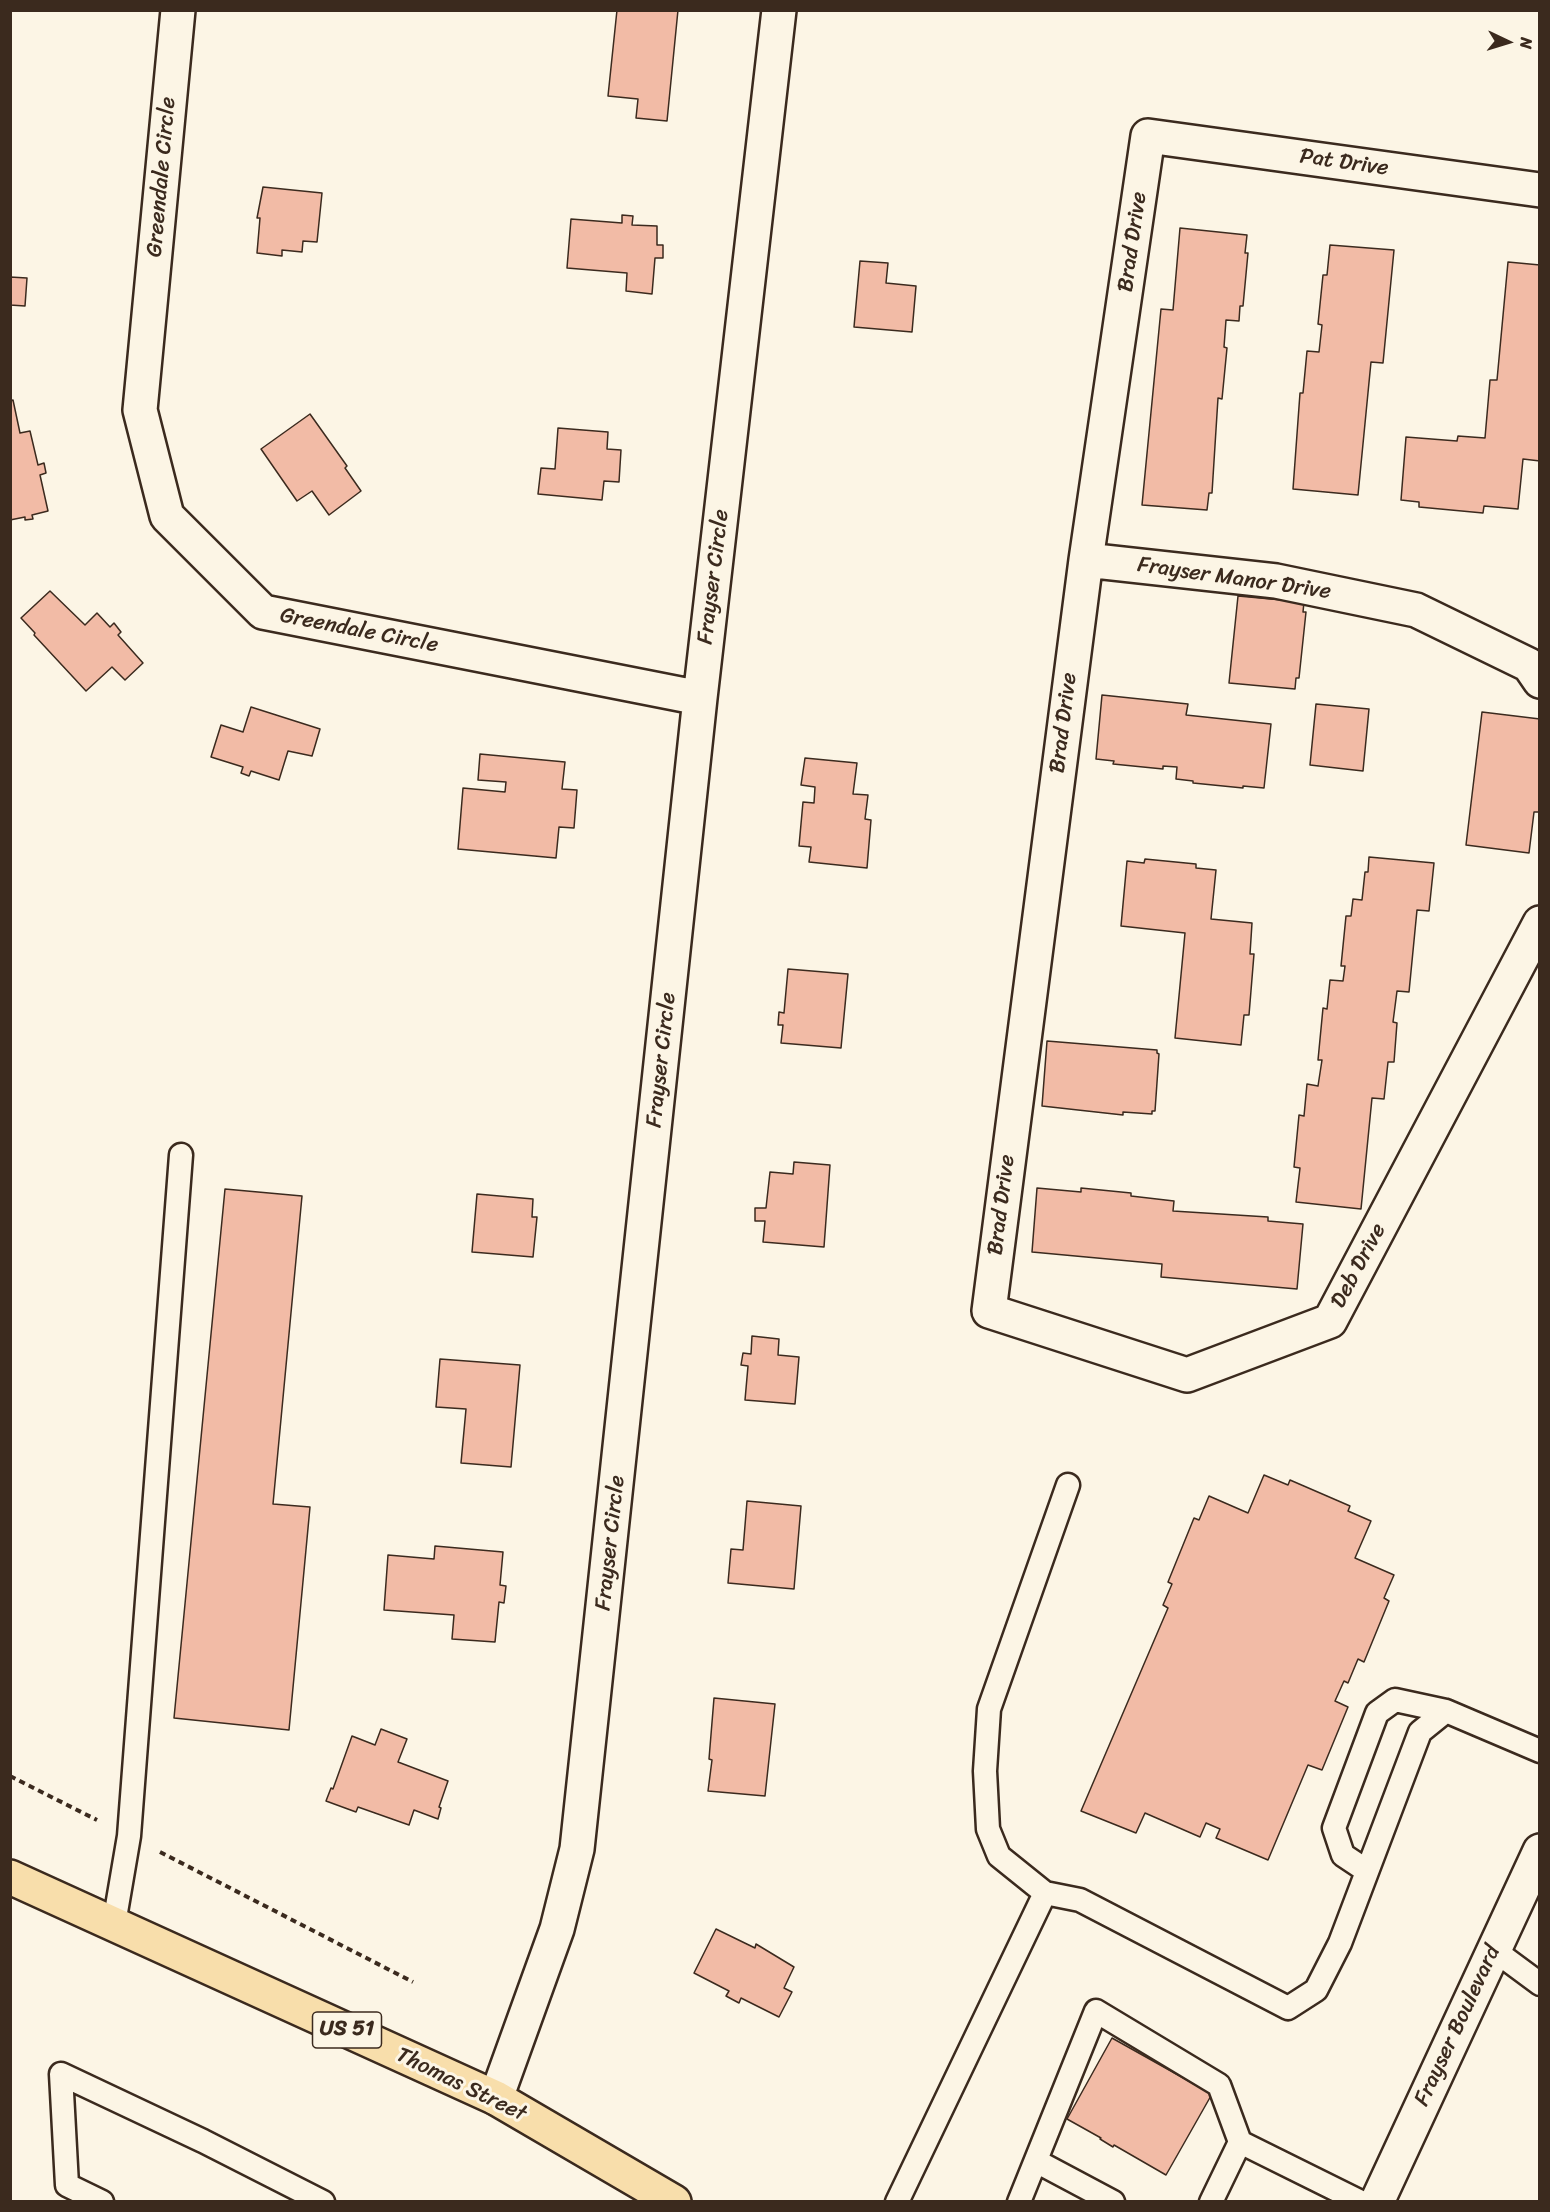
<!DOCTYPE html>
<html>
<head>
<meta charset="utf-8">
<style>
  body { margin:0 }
  #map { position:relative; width:1550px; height:2212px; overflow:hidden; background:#fcf5e5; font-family:Sriracha,sans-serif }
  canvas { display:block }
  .frame { position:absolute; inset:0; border:12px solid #3b2a1e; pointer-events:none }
  .north { position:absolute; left:1478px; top:12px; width:60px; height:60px; -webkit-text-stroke:4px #fcf5e5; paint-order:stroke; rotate:94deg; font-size:16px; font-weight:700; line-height:24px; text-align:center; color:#3b2a1e }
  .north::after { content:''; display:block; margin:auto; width:21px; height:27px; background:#3b2a1e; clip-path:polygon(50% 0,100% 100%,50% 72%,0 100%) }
</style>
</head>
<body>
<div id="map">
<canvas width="1550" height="2212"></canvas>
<div class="frame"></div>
<div class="north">N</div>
</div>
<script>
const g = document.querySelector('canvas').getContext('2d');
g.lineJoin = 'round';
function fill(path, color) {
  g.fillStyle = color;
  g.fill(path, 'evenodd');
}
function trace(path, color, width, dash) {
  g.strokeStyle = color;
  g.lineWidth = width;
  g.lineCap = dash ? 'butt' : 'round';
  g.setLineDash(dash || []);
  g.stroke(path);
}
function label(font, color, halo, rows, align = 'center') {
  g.font = font + ' Sriracha,sans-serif';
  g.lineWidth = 6;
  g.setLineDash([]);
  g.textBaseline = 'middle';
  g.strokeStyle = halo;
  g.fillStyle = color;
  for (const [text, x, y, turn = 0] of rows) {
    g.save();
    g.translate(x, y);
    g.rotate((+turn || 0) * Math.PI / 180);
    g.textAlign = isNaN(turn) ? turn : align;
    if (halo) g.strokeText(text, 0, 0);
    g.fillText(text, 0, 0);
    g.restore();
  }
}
const building = new Path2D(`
  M 617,10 L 678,10 L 667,121 L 636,118 L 638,99 L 608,96 Z
  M 263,187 L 322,193 L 317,242 L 303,241 L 302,252 L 282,250 L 282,256 L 257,253 L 260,218 L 257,218 Z
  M 622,215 L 633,216 L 632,225 L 657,226 L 657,245 L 663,245 L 663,258 L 655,258 L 652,294 L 626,291 L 627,273 L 567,268 L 571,219 L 622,223 Z
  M 1180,228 L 1247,235 L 1245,253 L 1248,253 L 1243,306 L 1240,306 L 1239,321 L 1226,320 L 1224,347 L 1227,348 L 1222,399 L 1218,398 L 1212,493 L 1209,493 L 1207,510 L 1142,505 L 1161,309 L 1173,310 Z
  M 1330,245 L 1394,250 L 1383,363 L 1371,362 L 1358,495 L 1293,489 L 1300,393 L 1303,393 L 1307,351 L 1319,352 L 1322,325 L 1318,324 L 1323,275 L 1327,275 Z
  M 860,261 L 888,263 L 886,283 L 916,286 L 912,332 L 854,327 Z
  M 1508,262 L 1540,265 L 1540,461 L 1523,459 L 1518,509 L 1484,506 L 1483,513 L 1419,507 L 1419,502 L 1401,500 L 1406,437 L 1457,441 L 1458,436 L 1485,438 L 1490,380 L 1497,380 Z
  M 10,277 L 27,278 L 25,306 L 10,305 Z
  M 13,400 L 20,433 L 30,431 L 38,465 L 44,463 L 46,473 L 40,475 L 48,511 L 32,515 L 33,519 L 25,520 L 25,517 L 10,520 L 10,401 Z
  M 310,414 L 347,466 L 345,468 L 361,491 L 329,515 L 312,491 L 297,501 L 261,449 Z
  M 558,428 L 608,432 L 607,449 L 621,450 L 619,482 L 604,481 L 602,500 L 538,494 L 541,468 L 555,469 Z
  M 50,591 L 85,625 L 97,613 L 110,627 L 114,623 L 121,632 L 118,635 L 143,663 L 125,680 L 112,667 L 86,691 L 34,635 L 35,633 L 21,618 Z
  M 1238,596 L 1304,602 L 1303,612 L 1306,612 L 1299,678 L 1296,678 L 1295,689 L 1229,683 Z
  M 1102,695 L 1188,704 L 1186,715 L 1271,724 L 1264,788 L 1243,786 L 1243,788 L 1193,783 L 1193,781 L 1176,779 L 1177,767 L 1163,766 L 1163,769 L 1113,764 L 1114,761 L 1096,759 Z
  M 1316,704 L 1369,709 L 1363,771 L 1310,765 Z
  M 251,707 L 320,729 L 312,756 L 288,751 L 279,780 L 251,771 L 249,776 L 241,773 L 243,767 L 211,757 L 221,725 L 243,732 Z
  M 1482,712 L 1540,719 L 1540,807 L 1539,812 L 1534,812 L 1529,853 L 1466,845 Z
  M 480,754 L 565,762 L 562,789 L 577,790 L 574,828 L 559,827 L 556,858 L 458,849 L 463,788 L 505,792 L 506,782 L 478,780 Z
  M 805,758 L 857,763 L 853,794 L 868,795 L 865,819 L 871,820 L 867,868 L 809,862 L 811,847 L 799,846 L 803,802 L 814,803 L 815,787 L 801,785 Z
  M 1369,857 L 1434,863 L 1429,911 L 1417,910 L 1409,992 L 1397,991 L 1393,1022 L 1397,1023 L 1394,1062 L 1388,1062 L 1384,1099 L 1372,1098 L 1361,1209 L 1296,1202 L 1300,1168 L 1294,1167 L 1299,1115 L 1304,1116 L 1307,1084 L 1318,1086 L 1322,1060 L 1318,1060 L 1323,1008 L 1327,1009 L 1330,980 L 1343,981 L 1345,966 L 1341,966 L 1346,916 L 1351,916 L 1353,899 L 1362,900 L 1365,872 L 1368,872 Z
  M 1145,859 L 1196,864 L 1196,868 L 1216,870 L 1211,919 L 1252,923 L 1250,954 L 1254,954 L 1249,1015 L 1244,1015 L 1241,1045 L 1175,1038 L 1185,933 L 1121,926 L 1127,861 L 1144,863 Z
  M 788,969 L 848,974 L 841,1048 L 781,1043 L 783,1025 L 778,1025 L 779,1012 L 784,1013 Z
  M 1047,1041 L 1157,1050 L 1157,1053 L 1159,1054 L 1155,1111 L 1152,1111 L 1152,1114 L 1123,1112 L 1123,1115 L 1042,1106 Z
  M 794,1162 L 830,1165 L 824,1247 L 763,1242 L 765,1221 L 755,1221 L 755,1208 L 766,1208 L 770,1172 L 793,1174 Z
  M 1037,1188 L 1081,1192 L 1081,1188 L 1131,1193 L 1131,1196 L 1174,1201 L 1173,1211 L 1268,1217 L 1268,1221 L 1303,1224 L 1297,1289 L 1161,1277 L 1162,1264 L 1032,1252 Z
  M 225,1189 L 302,1196 L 273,1504 L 310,1507 L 289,1730 L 174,1718 Z
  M 477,1194 L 533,1199 L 532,1217 L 537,1217 L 533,1257 L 472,1252 Z
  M 752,1336 L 779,1339 L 778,1355 L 799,1357 L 795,1404 L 745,1400 L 748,1366 L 741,1365 L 743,1353 L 751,1354 Z
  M 440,1359 L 520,1365 L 511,1467 L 461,1463 L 466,1409 L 436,1407 Z
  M 1264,1475 L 1288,1485 L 1290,1480 L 1350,1506 L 1348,1511 L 1371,1521 L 1355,1558 L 1394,1575 L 1384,1598 L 1389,1601 L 1364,1662 L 1358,1659 L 1348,1683 L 1344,1681 L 1335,1701 L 1348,1707 L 1322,1770 L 1308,1765 L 1268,1860 L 1216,1838 L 1220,1829 L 1206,1823 L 1200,1837 L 1145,1813 L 1136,1833 L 1081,1811 L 1168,1608 L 1163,1605 L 1172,1584 L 1168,1582 L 1194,1518 L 1199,1520 L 1209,1496 L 1248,1513 Z
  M 747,1501 L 801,1506 L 794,1589 L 728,1583 L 731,1549 L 743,1550 Z
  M 435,1546 L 503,1552 L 500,1585 L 506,1586 L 504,1603 L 499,1602 L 495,1642 L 452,1639 L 454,1615 L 384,1610 L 388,1555 L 434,1559 Z
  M 714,1698 L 775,1704 L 765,1796 L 708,1791 L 712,1760 L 709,1759 Z
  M 381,1729 L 407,1739 L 398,1762 L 448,1781 L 439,1807 L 441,1808 L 438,1819 L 414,1810 L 409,1825 L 358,1807 L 356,1812 L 326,1801 L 331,1788 L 333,1789 L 352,1736 L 375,1745 Z
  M 716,1929 L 755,1948 L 756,1944 L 794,1967 L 784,1988 L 792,1992 L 779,2017 L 741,1998 L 739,2003 L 726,1996 L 729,1991 L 694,1973 Z
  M 1112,2038 L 1212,2094 L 1166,2175 L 1114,2145 L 1113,2147 L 1100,2139 L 1101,2138 L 1067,2119 Z`);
const path = new Path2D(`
  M 10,1776 L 97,1820
  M 160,1852 L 413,1982`);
const lane = new Path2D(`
  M 1367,1871 L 1343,1855 L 1334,1828 L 1377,1713 L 1395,1700 L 1446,1711
  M 1045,1893 L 999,1856 L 988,1829 L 985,1771 L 989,1709 L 1068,1485
  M 114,1924 L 129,1836 L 181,1155
  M 1494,1950 L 1540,1984
  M 1036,2161 L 1113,2202
  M 102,2202 L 67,2185 L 61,2074 L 203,2141 L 323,2202
  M 897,2202 L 1045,1893 L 1080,1900 L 1288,2008 L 1316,1990 L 1340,1943 L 1420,1732 L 1446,1711 L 1540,1751
  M 1019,2202 L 1096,2011 L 1219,2085 L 1240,2142 L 1361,2202
  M 1211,2202 L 1240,2142`);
const street = new Path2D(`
  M 178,10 L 140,410 L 167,516 L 263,612 L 700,698
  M 1540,190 L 1148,136 L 1086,560 L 989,1311 L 1187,1375 L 1330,1321 L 1540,923
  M 1086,560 L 1276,581 L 1416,610 L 1529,665 L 1540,681
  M 496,2098 L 557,1929 L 577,1849 L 700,698 L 779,10
  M 1377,2202 L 1540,1851`);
const highway = new Path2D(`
  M 10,1877 L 496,2098 L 674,2202`);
const shields = [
  [347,2030,69]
];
const shieldNames = [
  ["US 51",347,2030]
];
const streetNames = [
  ["Pat Drive",1344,163,8],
  ["Greendale Circle",162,177,-85],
  ["Brad Drive",1133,242,-82],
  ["Frayser Circle",714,577,-83],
  ["Frayser Manor Drive",1234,579,8],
  ["Greendale Circle",359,631,11],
  ["Brad Drive",1064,723,-83],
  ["Frayser Circle",662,1060,-84],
  ["Brad Drive",1002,1205,-83],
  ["Deb Drive",1359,1266,-62],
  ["Frayser Circle",611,1543,-84],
  ["Frayser Boulevard",1458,2026,-65],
  ["Thomas Street",461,2085,26]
];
fill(building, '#f2bba6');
trace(building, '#3b2a1e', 1.5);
trace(lane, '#3b2a1e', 27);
trace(street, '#3b2a1e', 38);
trace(highway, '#3b2a1e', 38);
trace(path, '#3b2a1e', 4, [6, 4.5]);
trace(lane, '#fcf5e5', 22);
trace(street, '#fcf5e5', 33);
trace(highway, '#f8deab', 33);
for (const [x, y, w] of shields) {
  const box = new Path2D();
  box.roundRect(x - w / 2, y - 18, w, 36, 4.5);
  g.fillStyle = '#fcf5e5';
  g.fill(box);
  trace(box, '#3b2a1e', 1.5);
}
label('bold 21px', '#3b2a1e', null, shieldNames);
label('22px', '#3b2a1e', '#fcf5e5', streetNames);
</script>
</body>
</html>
